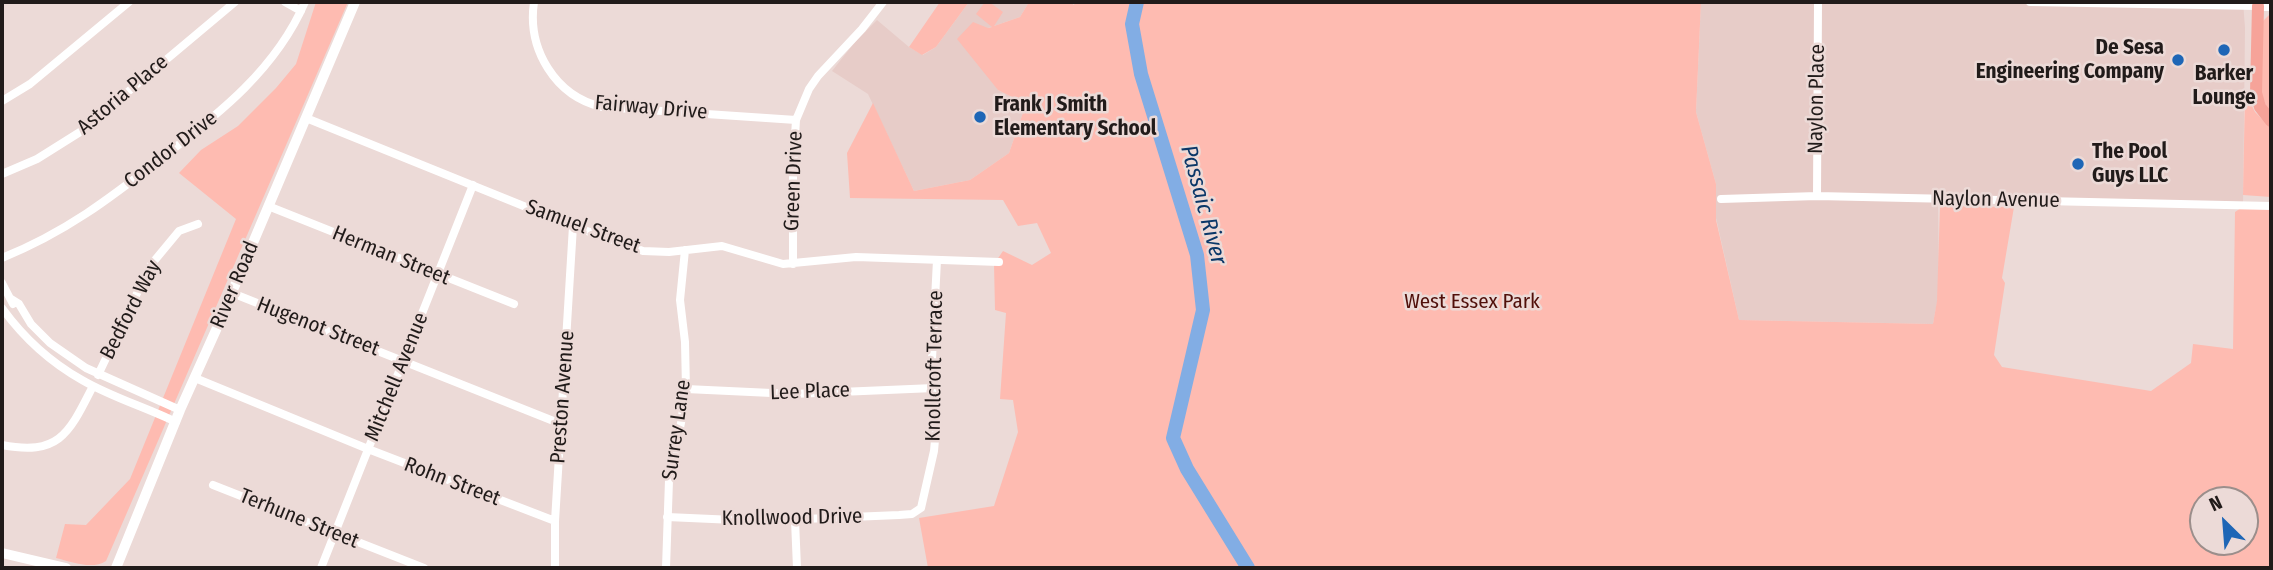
<!DOCTYPE html>
<html>
<head>
<meta charset="utf-8">
<style>
  body { margin:0 }
  #map { position:relative; width:2273px; height:570px; overflow:hidden; background:#ecdad7; font-family:"Fira Sans Condensed",sans-serif }
  canvas { display:block }
  .frame { position:absolute; inset:0; border:4px solid #211b1a; pointer-events:none }
  .north { position:absolute; left:2189px; top:486px; width:70px; height:70px; box-sizing:border-box; background:#ecdad7; border:2px solid #9b8e8b; border-radius:50%; rotate:335deg; font-size:19px; font-weight:700; line-height:28px; text-align:center; color:#211b1a }
  .north::after { content:''; display:block; margin:auto; width:24px; height:32px; background:#1e66b6; clip-path:polygon(50% 0,100% 100%,50% 72%,0 100%) }
</style>
</head>
<body>
<div id="map">
<canvas width="2273" height="570"></canvas>
<div class="frame"></div>
<div class="north">N</div>
</div>
<script>
const g = document.querySelector('canvas').getContext('2d');
g.lineJoin = 'round';
function fill(path, color) {
  g.fillStyle = color;
  g.fill(path, 'evenodd');
}
function trace(path, color, width, dash) {
  g.strokeStyle = color;
  g.lineWidth = width;
  g.lineCap = dash ? 'butt' : 'round';
  g.setLineDash(dash || []);
  g.stroke(path);
}
function label(font, color, halo, rows, align = 'center') {
  g.font = font + ' "Fira Sans Condensed",sans-serif';
  g.lineWidth = 5;
  g.setLineDash([]);
  g.textBaseline = 'middle';
  g.strokeStyle = halo;
  g.fillStyle = color;
  for (const [text, x, y, turn = 0] of rows) {
    g.save();
    g.translate(x, y);
    g.rotate((+turn || 0) * Math.PI / 180);
    g.textAlign = isNaN(turn) ? turn : align;
    if (halo) g.strokeText(text, 0, 0);
    g.fillText(text, 0, 0);
    g.restore();
  }
}
const built = new Path2D(`
  M 969,2 L 1029,2 L 1020,17 L 988,28 L 998,90 L 1026,104 L 1009,153 L 970,180 L 914,191 L 868,94 L 832,71 L 855,42 L 877,20 L 909,47 L 923,55 L 936,47 Z
  M 1701,2 L 2243,2 L 2245,28 L 2243,205 L 1938,199 L 1939,292 L 1933,324 L 1739,320 L 1716,218 L 1716,184 L 1696,112 Z`);
const green = new Path2D(`
  M 316,2 L 348,2 L 106,561 C 92,570 72,562 56,558 L 65,524 L 86,525 L 130,479 L 236,219 L 179,173 L 201,150 L 238,126 L 276,88 L 296,64 Z
  M 940,2 L 969,2 L 936,47 L 922,55 L 909,47 Z
  M 985,2 L 989,2 L 1003,12 L 994,26 L 1020,17 L 1029,2 L 1070,2 L 1074,5 L 1075,2 L 1701,2 L 1696,112 L 1716,184 L 1716,220 L 1739,320 L 1933,324 L 1937,301 L 1940,206 L 2014,207 L 2002,278 L 2005,283 L 1994,355 L 2002,367 L 2151,391 L 2191,363 L 2193,344 L 2233,349 L 2235,212 L 2247,204 L 2271,204 L 2271,568 L 928,568 L 919,518 L 994,506 L 1018,432 L 1013,400 L 1000,399 L 1006,313 L 995,310 L 994,264 L 1003,251 L 1032,265 L 1051,253 L 1037,223 L 1018,226 L 1003,200 L 850,198 L 847,153 L 873,103 L 914,191 L 970,180 L 1009,153 L 1026,104 L 998,90 L 957,39 L 973,22 L 988,28 L 992,27 L 976,14 ZM 2203,500 L 2245,500 L 2245,542 L 2203,542 Z
  M 2270,14 L 2271,14 L 2271,113 L 2268,112 L 2259,86 L 2261,23 Z
  M 2245,92 L 2255,112 L 2271,128 L 2271,197 L 2243,195 Z`);
const river = new Path2D(`
  M 1137,2 L 1132,24 L 1141,74 L 1197,255 L 1203,310 L 1173,438 L 1187,469 L 1248,568`);
const street = new Path2D(`
  M 285,2 L 301,11
  M 534,2 C 527,49 555,96 602,107 L 796,120
  M 2030,2 L 2258,6
  M 2,101 L 30,84 L 129,2
  M 306,118 L 573,226 L 643,251 L 669,252 L 722,246 L 783,264 L 856,257 L 999,262
  M 2,174 L 37,159 L 80,132 L 235,2
  M 1817,196 L 1818,2
  M 1721,199 L 1817,196 L 2271,206
  M 268,206 L 514,304
  M 2,258 C 66,232 109,199 163,157 C 220,113 276,69 305,2
  M 793,264 L 793,169 L 796,120 L 809,89 L 818,76 L 862,29 L 883,2
  M 2,283 L 13,304
  M 232,293 L 561,424
  M 11,299 L 19,304 L 31,324 L 50,343 L 86,368 L 180,410
  M 2,308 C 23,337 50,362 82,380 C 111,397 145,407 176,422
  M 98,375 L 150,266 L 179,231 L 198,224
  M 195,378 L 368,449 L 555,521
  M 686,389 L 793,394 L 934,388
  M 2,445 C 60,456 69,433 93,386
  M 213,485 L 424,568
  M 667,517 L 757,521 L 899,515 L 912,514 L 921,508 L 934,451 L 936,429 L 932,359 L 937,260
  M 795,520 L 797,568
  M 321,568 L 473,185
  M 555,568 L 555,521 L 573,226
  M 666,568 L 669,480 L 681,423 L 686,389 L 685,342 L 680,300 L 685,250`);
const secondary = new Path2D(`
  M 2258,6 L 2271,6
  M 2,553 L 66,568
  M 116,568 L 180,410 L 216,330 L 355,2`);
const primary = new Path2D(`
  M 2258,6 L 2256,93 L 2260,107 L 2271,121`);
const markers = [
  [2224,50,7,"#1e66b6"],
  [2178,60,7,"#1e66b6"],
  [980,117,7,"#1e66b6"],
  [2078,164,7,"#1e66b6"]
];
const poiNames = [
  ["De Sesa",2164,48,"right"],
  ["Engineering Company",2164,72,"right"],
  ["Barker",2224,74,"center"],
  ["Lounge",2224,98,"center"],
  ["Frank J Smith",994,105],
  ["Elementary School",994,129],
  ["The Pool",2092,152],
  ["Guys LLC",2092,176]
];
const streetNames = [
  ["Astoria Place",123,95,-40],
  ["Naylon Place",1817,99,-89],
  ["Fairway Drive",651,108,5],
  ["Condor Drive",171,150,-38],
  ["Green Drive",794,181,-88],
  ["Naylon Avenue",1996,200,1],
  ["Samuel Street",583,227,20],
  ["Herman Street",391,256,22],
  ["River Road",235,285,-67],
  ["Bedford Way",131,310,-63],
  ["Hugenot Street",318,327,21],
  ["Knollcroft Terrace",935,366,-89],
  ["Mitchell Avenue",397,377,-68],
  ["Lee Place",810,392,-2],
  ["Preston Avenue",563,397,-86],
  ["Surrey Lane",677,430,-82],
  ["Rohn Street",452,482,21],
  ["Knollwood Drive",792,518,-1],
  ["Terhune Street",299,519,22]
];
const parkNames = [
  ["West Essex Park",1472,302]
];
const waterNames = [
  ["Passaic River",1203,205,75]
];
fill(built, '#e7ccc8');
fill(green, '#febbb1');
trace(river, '#82ade4', 14);
trace(street, '#fff', 8);
trace(secondary, '#fff', 10);
trace(primary, '#f6a399', 12);
for (const [x, y, r, color] of markers) {
  const dot = new Path2D();
  dot.arc(x, y, r, 0, 2 * Math.PI);
  g.fillStyle = color;
  g.fill(dot);
  trace(dot, '#ecdad7', 2.5);
}
label('bold 21px', '#211b1a', '#ecdad7', poiNames, 'left');
label('21px', '#211b1a', '#ecdad7', streetNames);
label('21px', '#500f0a', '#ecdad7', parkNames);
label('italic 23px', '#0a3768', '#ecdad7', waterNames);
</script>
</body>
</html>
